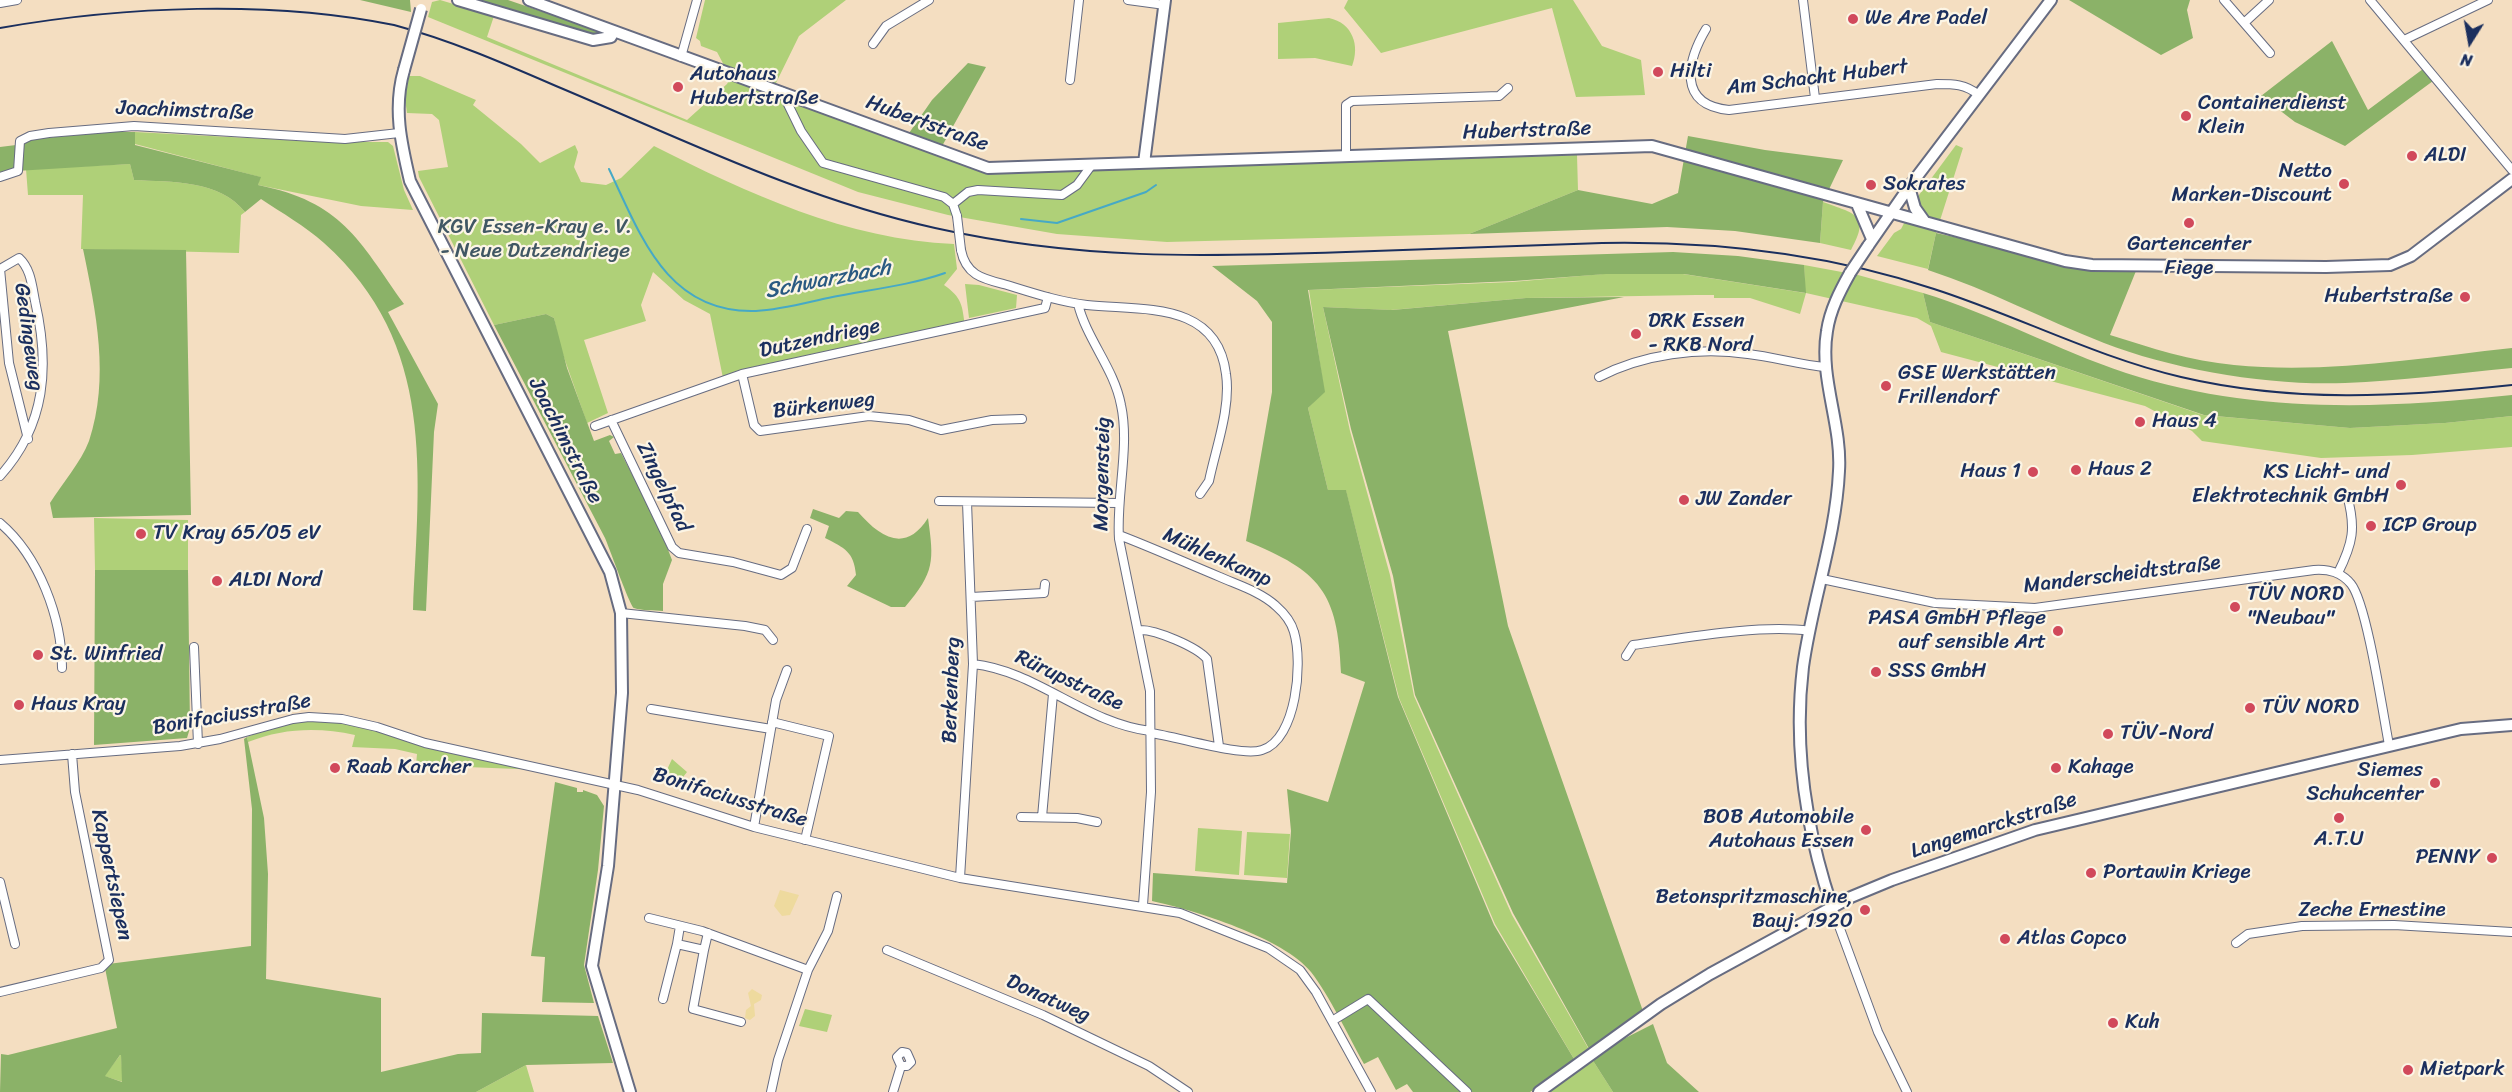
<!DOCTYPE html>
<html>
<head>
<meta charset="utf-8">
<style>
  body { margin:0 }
  #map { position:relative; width:2512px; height:1092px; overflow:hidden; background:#f4dec1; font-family:Sriracha,sans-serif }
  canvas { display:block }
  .north { position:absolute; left:2440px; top:12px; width:60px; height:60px; -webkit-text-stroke:4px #fcf5e5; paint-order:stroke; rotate:191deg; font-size:16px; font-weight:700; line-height:24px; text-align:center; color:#1b2f5e }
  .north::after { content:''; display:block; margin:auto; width:21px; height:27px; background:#1b2f5e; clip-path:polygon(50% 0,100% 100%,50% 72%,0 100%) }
</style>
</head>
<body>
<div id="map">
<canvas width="2512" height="1092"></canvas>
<div class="north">N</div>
</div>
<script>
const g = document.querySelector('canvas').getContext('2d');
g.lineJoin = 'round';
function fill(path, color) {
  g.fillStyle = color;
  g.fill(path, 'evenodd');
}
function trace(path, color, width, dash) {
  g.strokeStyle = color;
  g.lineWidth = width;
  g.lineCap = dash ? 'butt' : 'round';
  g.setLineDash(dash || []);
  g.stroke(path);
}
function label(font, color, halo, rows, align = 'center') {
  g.font = font + ' Sriracha,sans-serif';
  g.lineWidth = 4.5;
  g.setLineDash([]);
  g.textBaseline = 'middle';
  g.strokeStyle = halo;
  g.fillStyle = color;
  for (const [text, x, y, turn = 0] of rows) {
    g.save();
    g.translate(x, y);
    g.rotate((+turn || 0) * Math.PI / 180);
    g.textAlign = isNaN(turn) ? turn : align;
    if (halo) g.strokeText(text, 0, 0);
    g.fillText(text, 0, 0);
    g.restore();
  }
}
const green = new Path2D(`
  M 440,0 L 494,16 L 487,37 L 687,120 L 727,84 L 732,75 L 784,99 L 992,173 L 1577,155 L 1578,190 L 1469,234 L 1167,242 L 1057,234 L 948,215 L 858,192 L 428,17 L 432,2 Z
  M 705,0 L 846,0 L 799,36 L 774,87 L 727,71 L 717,52 L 701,46 L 700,41 L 696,38 Z
  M 1348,0 L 1573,0 L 1602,46 L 1641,60 L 1645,95 L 1576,97 L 1552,8 L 1381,53 L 1344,8 Z
  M 1329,18 C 1353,23 1360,46 1352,66 L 1315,58 L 1278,59 L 1278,23 Z
  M 409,76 L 420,76 L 476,100 L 473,105 L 521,144 L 540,163 L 575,145 L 578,152 L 574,167 L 581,182 L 606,185 L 621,178 L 654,146 C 747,193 848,240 954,244 L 957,269 L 944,285 C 962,298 962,304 965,326 L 723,378 L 710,314 L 684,300 L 653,272 L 641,305 L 646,321 L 584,340 L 608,413 L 587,423 L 560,346 L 554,318 L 546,314 L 494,325 L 419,177 L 418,171 L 448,167 L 439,120 L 432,114 L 407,113 L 405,99 Z
  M 135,132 L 324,142 L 388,142 L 393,146 L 404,190 L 413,210 L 361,206 L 258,185 L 260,177 L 135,144 Z
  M 1956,145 L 1963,148 L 1936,233 L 1928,269 L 1877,256 L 1894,233 L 1901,229 L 1919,195 Z
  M 130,164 L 134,180 C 171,182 220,180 245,212 L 241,215 L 239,253 L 81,249 L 83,195 L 28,195 L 26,169 Z
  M 1823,202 C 1855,214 1871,214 1851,250 L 1820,243 Z
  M 1804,265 L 1858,275 L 1923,293 L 1930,322 L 2203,415 L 2350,428 L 2445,423 L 2512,416 L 2512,447 L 2412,455 L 2321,458 L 2202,441 L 2192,431 L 2145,406 L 1941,352 L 1931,326 L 1917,318 L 1806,293 L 1800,314 L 1750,298 L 1714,298 L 1714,295 L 1696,295 L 1526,298 L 1391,310 L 1323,307 L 1350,431 L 1390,575 L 1414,696 L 1512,915 L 1591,1053 L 1577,1064 L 1495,924 L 1399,698 L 1346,491 L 1328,490 L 1308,408 L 1324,391 L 1309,290 L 1512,282 L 1603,274 L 1683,274 L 1805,293 Z
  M 965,284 L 979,285 L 1017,295 L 1016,308 L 969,318 Z
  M 94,518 L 188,520 L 188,570 L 95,570 Z
  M 342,720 L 543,770 L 416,765 L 417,754 L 395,749 L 352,747 L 355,735 C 319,727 283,728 248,742 L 247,737 C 286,721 300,721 342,720 Z
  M 672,759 L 687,772 L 680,781 L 670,780 L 665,774 Z
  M 1198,828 L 1242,831 L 1239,875 L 1195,871 Z
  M 1247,832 L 1290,834 L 1287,878 L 1244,875 Z
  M 805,1009 L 832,1015 L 827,1032 L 799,1026 Z
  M 121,1054 L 123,1082 L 104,1076 Z
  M 1590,1056 L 1613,1092 L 1542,1092 Z
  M 526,1065 L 534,1092 L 476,1092 Z`);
const forest = new Path2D(`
  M 359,0 L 410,0 L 411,12 L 360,0 Z
  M 472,0 L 508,0 L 605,33 L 594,36 Z
  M 2069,0 L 2190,0 L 2187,10 L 2193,38 L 2161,55 Z
  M 2332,41 L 2368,110 L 2423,69 L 2433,81 L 2345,146 L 2295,122 L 2261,96 Z
  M 968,63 L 986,67 L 941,148 L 907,136 L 932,100 Z
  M 111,132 L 135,132 L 135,145 L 261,177 L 258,185 C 342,202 358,239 404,304 L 388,312 L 438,404 L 434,432 L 426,611 L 413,610 C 419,474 437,344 324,243 C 305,226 282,213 261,199 L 245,212 C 220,180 171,182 134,180 L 130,164 L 0,172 L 0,147 L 24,144 L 33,139 Z
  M 1688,136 L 1765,150 L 1843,160 L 1823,202 L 1820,243 L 1735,231 L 1667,227 L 1469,234 L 1578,190 L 1652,204 L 1678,193 Z
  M 1936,233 L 2064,261 L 2138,266 L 2110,335 C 2151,348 2191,361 2234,365 C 2327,374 2420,358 2512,348 L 2512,368 C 2457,373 2400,381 2345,383 C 2271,386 2173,370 2104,343 C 2045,320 1989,290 1928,270 Z
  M 83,249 L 186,250 L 191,515 L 53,518 L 50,503 C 62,484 81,462 89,441 C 110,378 96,312 83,249 Z
  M 1673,252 L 1738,256 L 1804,265 L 1806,293 L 1684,274 L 1606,274 L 1514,281 L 1308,290 L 1325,392 L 1308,408 L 1328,490 L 1346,490 L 1398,697 L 1494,925 L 1577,1064 L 1530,1092 L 1413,1092 L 1407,1084 L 1396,1090 L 1378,1057 L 1364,1064 C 1349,1037 1329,995 1311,972 C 1284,938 1194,910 1152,901 L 1153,873 L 1287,883 L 1291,831 L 1287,789 L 1328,802 L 1365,682 L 1341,673 C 1338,592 1320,571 1246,541 L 1272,392 L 1272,322 L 1257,301 L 1212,266 Z
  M 1923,293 C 1992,314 2057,350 2126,373 C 2252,414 2382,409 2512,395 L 2512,416 L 2445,423 L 2350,428 L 2204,415 L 1930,322 Z
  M 1624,297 L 1448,331 L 1508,626 L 1644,1014 L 1592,1054 L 1513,913 L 1415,695 L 1393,576 L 1351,429 L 1323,307 L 1392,310 L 1526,298 Z
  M 546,314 L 554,318 L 567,368 L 594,441 L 610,435 L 614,437 L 609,441 L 615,454 L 621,453 L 660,529 L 672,560 L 663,584 L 663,611 C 654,610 642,611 634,608 C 630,606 609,547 605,538 L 494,325 Z
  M 813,509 L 839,518 L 846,511 L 858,512 C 880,537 905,554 928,518 C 934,561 935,572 905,607 L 891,607 L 847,586 L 856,575 C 854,552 845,548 825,538 L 829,526 L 810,518 Z
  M 95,570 L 188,570 L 190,728 L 187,738 L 94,745 Z
  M 247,737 L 264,818 L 268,874 L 266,979 L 381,998 L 381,1072 L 458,1054 L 481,1053 L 482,1013 L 598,1016 L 613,1063 L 526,1065 L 476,1092 L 0,1092 L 1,1054 L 8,1055 L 117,1028 L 105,968 L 108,964 L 251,946 L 252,809 L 244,739 ZM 120,1055 L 121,1055 L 122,1082 L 105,1076 Z
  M 555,782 L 577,788 L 577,792 L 583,792 L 583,790 L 597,795 L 604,806 L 598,870 L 584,965 L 594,1003 L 542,1002 L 545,957 L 531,956 Z
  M 1653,1024 L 1667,1063 L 1699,1092 L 1613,1092 L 1590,1056 Z`);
const sand = new Path2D(`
  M 780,890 L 799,895 L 790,915 L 782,916 L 774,906 Z
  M 752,989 L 762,995 L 761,1000 L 754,1004 L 755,1016 L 750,1020 L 745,1018 L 746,1010 L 751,1006 L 748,993 Z`);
const stream = new Path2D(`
  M 609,169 C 641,236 667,314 756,311 C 780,310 805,303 828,298 C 866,290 908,286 945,273
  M 1021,219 L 1057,223 L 1146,192 L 1156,185`);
const street = new Path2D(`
  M 1128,0 L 1165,5
  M 1803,0 L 1815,98
  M 2224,0 L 2244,23
  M 2269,0 L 2244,23 L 2270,53
  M 2370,0 L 2512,170
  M 0,3 L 17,0
  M 1706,29 C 1687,61 1677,105 1729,110 L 1937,84 C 1954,84 1965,84 1979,95
  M 2404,40 L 2488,0
  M 873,44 L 886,26 L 929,0
  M 681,57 L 697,0
  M 1070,80 L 1079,0
  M 782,92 L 801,131 L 823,163 L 944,197 L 953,204 L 957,216
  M 1346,157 L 1346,105 L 1352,101 L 1499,96 L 1508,88
  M 0,177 L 18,171 L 20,141 L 30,136 L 49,133 L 134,126 L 345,139 L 399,133
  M 953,204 L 968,192 L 978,190 L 1062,195 L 1077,185 L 1091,166
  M 961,250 C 966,276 984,279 1007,285 C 1033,293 1060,302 1087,305 C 1141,311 1217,300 1226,374 C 1231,408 1216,447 1209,481 L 1200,494
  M 0,269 L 19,258 C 31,269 32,286 35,301 C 50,366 46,425 0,476
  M 0,269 L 9,363 L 28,439
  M 1078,304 C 1087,340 1114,368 1121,405 C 1130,447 1116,496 1119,539 L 1150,691 L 1151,792 L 1143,905
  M 742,374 L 754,425 L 760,431 L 869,416 L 909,420 L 941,430 L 992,420 L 1022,419
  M 1599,377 C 1643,354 1699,347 1748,354 C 1775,357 1800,365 1826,367
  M 611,420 L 672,547 L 679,553 L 733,562 L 781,575 L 792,568 L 807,529
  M 595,426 L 742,374 L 1045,308 L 1048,297
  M 939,501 L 1118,503
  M 0,523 C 39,556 62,618 62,668
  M 1119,535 C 1153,548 1186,563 1220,577 C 1238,585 1261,592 1276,606 C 1284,613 1291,621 1294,632 C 1303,662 1297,739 1262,750 C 1241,757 1176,736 1150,733
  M 2338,573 C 2353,543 2356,528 2347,495
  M 1822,579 L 1935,603 L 2035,608 L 2314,570 C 2329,569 2341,572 2351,584 C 2367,604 2383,714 2389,745
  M 971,597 L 1044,593 L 1045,584
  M 621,613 L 745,626 L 765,630 L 773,640
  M 1139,630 C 1155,629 1197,647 1207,659 L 1219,746
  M 194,647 L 198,744
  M 1626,656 L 1633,645 C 1684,638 1760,624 1810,631
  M 973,664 C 1037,671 1085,723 1150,731
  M 651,709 L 771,729
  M 772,722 L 829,736 L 805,840
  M 0,760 L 180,746 L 220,739 L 293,719 L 309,717 L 342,719 L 377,727 L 425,743 L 638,790 L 754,827 L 960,878 L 1180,913 L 1268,948 L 1300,970 L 1316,992 L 1371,1092
  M 1021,817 L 1077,818 L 1097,822
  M 1042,817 L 1053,694
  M 754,827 L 776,700 L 787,670
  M 960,878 L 973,664 L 967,502
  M 0,882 L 15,944
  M 1832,907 L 1878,1032 L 1907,1092
  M 649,918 L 702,931 L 808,970
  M 680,926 L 677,944 L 704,950 L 708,933
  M 2236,943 L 2248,934 L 2302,926 L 2394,925 L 2512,932
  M 704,950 L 693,1009 L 741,1022
  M 887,950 L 1043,1015 L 1149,1066 L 1188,1092
  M 0,992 L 101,968 L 109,960 L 75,792 L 72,754
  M 663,999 L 677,944
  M 1332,1021 L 1368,999 L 1467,1092
  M 771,1092 L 778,1060 L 808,970 L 828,931 L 837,896
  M 893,1092 L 901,1066 L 897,1057 L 902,1052 L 907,1053 L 911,1062 L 907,1066 L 901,1066`);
const secondary = new Path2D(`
  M 458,0 L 593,40 L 611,37 L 613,32
  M 529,0 L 988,168 L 1652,146 L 2065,261 L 2092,265 L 2326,267 L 2390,265 L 2411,256 L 2512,179
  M 404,70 C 393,108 401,143 410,181 L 610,572 L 621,613 L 622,693 L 608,866 L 592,966 L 630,1092
  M 1144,163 L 1165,0
  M 1909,187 L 1915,208 L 1925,222
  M 1857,204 L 1872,239
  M 1868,246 L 1909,187 L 2051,0
  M 1832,907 C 1806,829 1793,750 1803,667 C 1812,601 1836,537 1839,471 C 1842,424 1819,378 1827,331 C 1830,310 1840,291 1850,273
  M 1539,1092 L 1661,1004 L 1710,974 L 1851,897 L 1892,880 L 2035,830 L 2461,729 L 2512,725`);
const rail = new Path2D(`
  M 0,28 C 124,6 271,0 394,25 C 450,40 503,63 556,86 C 680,138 803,199 935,228 C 1078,260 1201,257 1346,252 C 1431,249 1517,246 1602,243 C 1716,241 1826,253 1934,289 C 2018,316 2096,357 2181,377 C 2292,403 2400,397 2512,385`);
const streetBridge = new Path2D(`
  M 957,216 L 961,250`);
const secondaryBridge = new Path2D(`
  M 404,70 L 421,9
  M 1850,273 L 1868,246`);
const markers = [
  [1853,19,6,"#d1495b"],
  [1658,72,6,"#d1495b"],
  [678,87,6,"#d1495b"],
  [2186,116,6,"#d1495b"],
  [2412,156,6,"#d1495b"],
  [2344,184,6,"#d1495b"],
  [1871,185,6,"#d1495b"],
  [2189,223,6,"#d1495b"],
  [2465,297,6,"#d1495b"],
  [1636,334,6,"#d1495b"],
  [1886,386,6,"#d1495b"],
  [2140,422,6,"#d1495b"],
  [2076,470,6,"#d1495b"],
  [2033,472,6,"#d1495b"],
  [2401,485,6,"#d1495b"],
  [1684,500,6,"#d1495b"],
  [2371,526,6,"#d1495b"],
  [141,534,6,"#d1495b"],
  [217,581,6,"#d1495b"],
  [2235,607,6,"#d1495b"],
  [2058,631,6,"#d1495b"],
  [38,655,6,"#d1495b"],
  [1876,672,6,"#d1495b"],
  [19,705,6,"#d1495b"],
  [2250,708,6,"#d1495b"],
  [2108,734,6,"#d1495b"],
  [335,768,6,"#d1495b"],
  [2056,768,6,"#d1495b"],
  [2435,783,6,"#d1495b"],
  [2339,818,6,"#d1495b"],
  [1866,830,6,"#d1495b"],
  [2492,858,6,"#d1495b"],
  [2091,873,6,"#d1495b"],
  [1865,910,6,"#d1495b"],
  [2005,939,6,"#d1495b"],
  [2113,1023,6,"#d1495b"],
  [2408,1070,6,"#d1495b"]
];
const poiNames = [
  ["We Are Padel",1865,19],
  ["Hilti",1670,72],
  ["Autohaus",690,75],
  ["Hubertstraße",690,99],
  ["Containerdienst",2198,104],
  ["Klein",2198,128],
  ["ALDI",2424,156],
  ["Netto",2332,172,"right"],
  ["Marken-Discount",2332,196,"right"],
  ["Sokrates",1883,185],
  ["Gartencenter",2189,245,"center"],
  ["Fiege",2189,269,"center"],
  ["Hubertstraße",2453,297,"right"],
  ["DRK Essen",1648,322],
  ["- RKB Nord",1648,346],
  ["GSE Werkstätten",1898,374],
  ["Frillendorf",1898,398],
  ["Haus 4",2152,422],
  ["Haus 2",2088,470],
  ["Haus 1",2021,472,"right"],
  ["KS Licht- und",2389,473,"right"],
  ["Elektrotechnik GmbH",2389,497,"right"],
  ["JW Zander",1696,500],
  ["ICP Group",2383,526],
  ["TV Kray 65/05 eV",153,534],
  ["ALDI Nord",229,581],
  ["TÜV NORD",2247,595],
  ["\"Neubau\"",2247,619],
  ["PASA GmbH Pflege",2046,619,"right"],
  ["auf sensible Art",2046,643,"right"],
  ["St. Winfried",50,655],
  ["SSS GmbH",1888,672],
  ["Haus Kray",31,705],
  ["TÜV NORD",2262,708],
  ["TÜV-Nord",2120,734],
  ["Raab Karcher",347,768],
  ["Kahage",2068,768],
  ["Siemes",2423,771,"right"],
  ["Schuhcenter",2423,795,"right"],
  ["BOB Automobile",1854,818,"right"],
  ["Autohaus Essen",1854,842,"right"],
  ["A.T.U",2339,840,"center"],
  ["PENNY",2480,858,"right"],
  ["Portawin Kriege",2103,873],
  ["Betonspritzmaschine,",1853,898,"right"],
  ["Bauj. 1920",1853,922,"right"],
  ["Atlas Copco",2017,939],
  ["Kuh",2125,1023],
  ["Mietpark",2420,1070]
];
const streetNames = [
  ["Am Schacht Hubert",1817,78,-7],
  ["Joachimstraße",185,111,2],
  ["Hubertstraße",927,124,20],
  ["Hubertstraße",1527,131,-2],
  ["Gedingeweg",28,337,82],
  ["Dutzendriege",820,339,-12],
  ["Bürkenweg",824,406,-7],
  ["Joachimstraße",565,441,63],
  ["Morgensteig",1103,474,-89],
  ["Zingelpfad",663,487,64],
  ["Mühlenkamp",1217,558,24],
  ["Manderscheidtstraße",2122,575,-7],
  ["Rürupstraße",1069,681,25],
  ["Berkenberg",952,690,-88],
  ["Bonifaciusstraße",232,715,-10],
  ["Bonifaciusstraße",730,798,17],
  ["Langemarckstraße",1994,826,-18],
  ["Kappertsiepen",111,875,78],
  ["Zeche Ernestine",2372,911],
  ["Donatweg",1048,999,24]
];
const parkNames = [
  ["KGV Essen-Kray e. V.",535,228],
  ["- Neue Dutzendriege",535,252]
];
const waterNames = [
  ["Schwarzbach",828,280,-11]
];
fill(green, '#afd078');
fill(forest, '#8bb268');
fill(sand, '#eeda9e');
trace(stream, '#46a9c6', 2);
trace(street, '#676c81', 10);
trace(secondary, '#676c81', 14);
trace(street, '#fff', 8);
trace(secondary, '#fff', 10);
trace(rail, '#1b2f5e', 2);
trace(streetBridge, '#676c81', 10, []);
trace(secondaryBridge, '#676c81', 14, []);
trace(streetBridge, '#fff', 8);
trace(secondaryBridge, '#fff', 10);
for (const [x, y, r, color] of markers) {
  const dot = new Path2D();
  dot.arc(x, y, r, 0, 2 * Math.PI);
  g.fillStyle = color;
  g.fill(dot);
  trace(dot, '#fcf5e5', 2);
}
label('21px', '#1b2f5e', '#fcf5e5', poiNames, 'left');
label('21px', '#1b2f5e', '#fcf5e5', streetNames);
label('21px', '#405764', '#fcf5e5', parkNames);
label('italic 22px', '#2a5a82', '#fcf5e5', waterNames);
</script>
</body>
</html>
